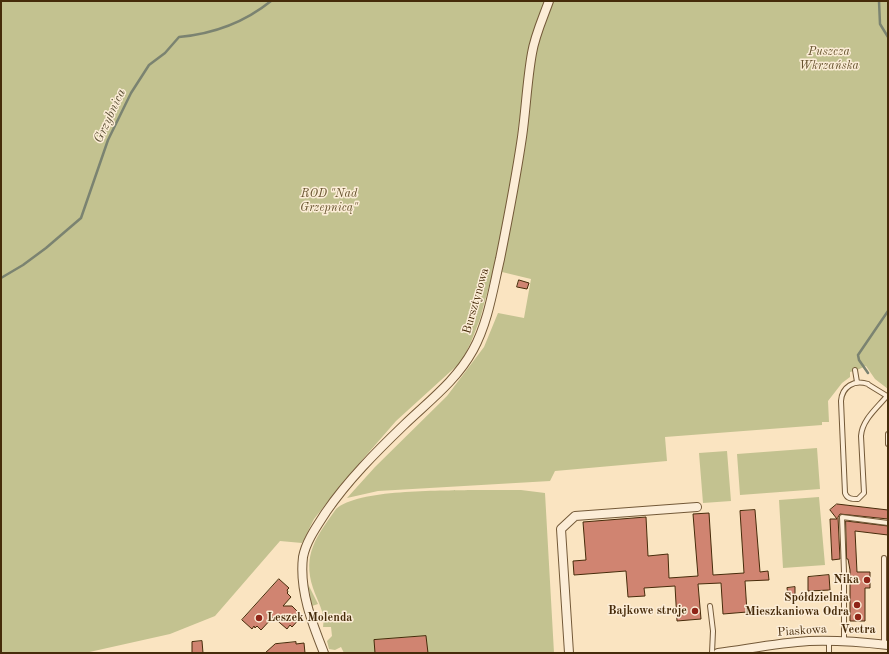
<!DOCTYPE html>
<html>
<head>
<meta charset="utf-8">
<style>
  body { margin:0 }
  #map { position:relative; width:889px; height:654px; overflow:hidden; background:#fae4c1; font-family:"Old Standard TT",serif }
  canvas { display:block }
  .frame { position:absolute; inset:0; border:2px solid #462b0a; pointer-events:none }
</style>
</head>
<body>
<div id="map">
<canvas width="889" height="654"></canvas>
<div class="frame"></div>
</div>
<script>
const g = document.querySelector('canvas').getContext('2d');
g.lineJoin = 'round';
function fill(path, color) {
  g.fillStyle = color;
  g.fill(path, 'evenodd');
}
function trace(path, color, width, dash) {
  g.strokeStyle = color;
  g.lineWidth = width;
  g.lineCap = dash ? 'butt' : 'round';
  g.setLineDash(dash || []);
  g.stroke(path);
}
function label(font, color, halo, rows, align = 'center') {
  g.font = font + ' "Old Standard TT",serif';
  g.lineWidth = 3;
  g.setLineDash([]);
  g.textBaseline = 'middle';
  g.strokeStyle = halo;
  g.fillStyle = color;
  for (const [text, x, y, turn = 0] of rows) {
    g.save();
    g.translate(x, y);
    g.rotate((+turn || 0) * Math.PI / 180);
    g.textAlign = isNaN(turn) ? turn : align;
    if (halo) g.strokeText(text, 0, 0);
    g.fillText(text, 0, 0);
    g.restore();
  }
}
const green = new Path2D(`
  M 1,1 L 888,1 L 888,389 L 875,379 L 866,366 L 857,370 L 850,372 L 850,377 L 842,383 L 828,401 L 829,422 L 822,422 L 822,425 L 665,437 L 667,461 L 555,471 L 550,481 L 378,491 L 347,498 L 375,467 L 447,396 L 484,347 L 498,313 L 524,318 L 531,279 L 502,272 L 525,148 L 534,66 L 538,44 L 546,19 L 545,2 L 528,50 L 515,157 L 507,205 L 492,275 L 480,319 L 471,342 L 462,361 L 396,421 L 343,482 L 314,519 L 302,543 L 280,541 L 215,616 L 170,634 L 85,653 L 1,653 Z
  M 817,448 L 820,489 L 740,495 L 737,454 Z
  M 727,451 L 731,501 L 703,503 L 699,453 Z
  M 471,490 L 521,490 L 545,493 L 554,653 L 344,653 L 341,647 L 335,650 L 329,649 L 327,641 L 332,636 L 331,627 L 323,627 C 326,613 317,601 313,588 C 302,554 317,536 336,509 C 358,489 440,491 471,490 Z
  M 819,497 L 825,565 L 783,568 L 779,500 Z
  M 308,584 L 318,604 L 312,606 Z`);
const stream = new Path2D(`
  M 879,1 L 880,24 L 888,37
  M 1,278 L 23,265 L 46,248 L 81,218 L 108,140 L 131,93 L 149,65 L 165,53 L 179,37 C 212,34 245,22 271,1
  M 868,373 L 859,360 L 858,355 L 888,311`);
const building = new Path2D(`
  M 519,280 L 529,283 L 527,289 L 517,287 Z
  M 837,504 L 888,510 L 888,519 L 840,514 L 838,517 L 840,559 L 832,560 L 830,519 L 837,519 L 830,510 Z
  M 755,510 L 760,572 L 768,571 L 769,580 L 745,581 L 747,612 L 723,614 L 721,583 L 698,584 L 701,619 L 677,621 L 675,586 L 644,588 L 645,596 L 628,597 L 626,571 L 574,575 L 573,561 L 586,560 L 583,522 L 646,517 L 648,556 L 668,554 L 669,578 L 698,576 L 693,514 L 709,513 L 713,575 L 744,573 L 740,511 Z
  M 846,521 L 888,526 L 888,535 L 855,531 L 857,572 L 870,572 L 870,588 L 865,588 L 865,621 L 850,621 L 850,570 L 848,559 L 847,559 Z
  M 829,575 L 830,590 L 808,591 L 808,577 Z
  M 279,579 L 289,588 L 287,590 L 288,592 L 287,593 L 291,597 L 283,606 L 292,606 L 299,613 L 298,614 L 301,617 L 292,627 L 290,625 L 287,629 L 273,617 L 261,630 L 257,626 L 255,628 L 254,626 L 252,629 L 242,620 Z
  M 795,587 L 795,594 L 788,595 L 787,588 Z
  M 426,636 L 428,653 L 375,653 L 374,640 Z
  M 202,641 L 203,653 L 192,653 L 192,642 Z
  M 296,642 L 296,644 L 304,643 L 305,653 L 265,653 L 275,644 Z`);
const service = new Path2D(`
  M 855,370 L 857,382
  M 887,396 C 877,408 862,420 861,436 L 864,493 L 858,499 C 852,499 847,499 845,493 L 841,401 C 842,387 854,379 868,384 L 869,385 L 887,396 L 888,397
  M 888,434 L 888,444
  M 710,606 L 713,631 L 712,653
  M 844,641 L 844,572 L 842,517 L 888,523
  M 884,644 L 884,558
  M 829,653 L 829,640`);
const minor = new Path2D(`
  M 324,653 C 312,623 299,590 303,557 C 306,541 317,526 326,512 C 348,480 376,452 404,425 C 429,401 456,381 473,350 C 488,323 493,289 500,259 C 508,219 516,178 522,137 C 526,109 527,81 532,53 C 535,35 543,18 549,1
  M 569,653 L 561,529 L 575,516 L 697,507
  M 718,653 C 748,649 778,643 809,641 C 835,640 862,642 888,645`);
const markers = [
  [867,580,4,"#8f2418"],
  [857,605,4,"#8f2418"],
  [695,611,4,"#8f2418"],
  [858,617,4,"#8f2418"],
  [259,618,4,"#8f2418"]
];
const parkNames = [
  ["Puszcza",829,52],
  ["Wkrzańska",829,66],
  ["ROD \"Nad",329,194],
  ["Grzepnicą\"",329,208]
];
const streetNames = [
  ["Bursztynowa",476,301,-74],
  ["Piaskowa",802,631,-4]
];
const poiNames = [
  ["Nika",859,580],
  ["Spółdzielnia",849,598],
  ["Mieszkaniowa Odra",849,612],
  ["Bajkowe stroje",687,611],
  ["Leszek Molenda",267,618,"left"],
  ["Vectra",858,630,"center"]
];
const waterNames = [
  ["Grzybnica",110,116,-65]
];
fill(green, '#c3c290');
trace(stream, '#7b8371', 2.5);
fill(building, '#d08471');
trace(building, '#462b0a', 1);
trace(service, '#735938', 6);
trace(minor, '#735938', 10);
trace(service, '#fcedd7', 4);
trace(minor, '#fcedd7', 8);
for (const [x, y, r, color] of markers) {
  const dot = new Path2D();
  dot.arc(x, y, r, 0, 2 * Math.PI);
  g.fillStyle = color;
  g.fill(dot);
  trace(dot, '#fcedd7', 1.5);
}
label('italic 12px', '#65512c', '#fcedd7', parkNames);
label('12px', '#462b0a', '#fcedd7', streetNames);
label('bold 12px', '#462b0a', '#fcedd7', poiNames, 'right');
label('italic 13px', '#5c5035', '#fcedd7', waterNames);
</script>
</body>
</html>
